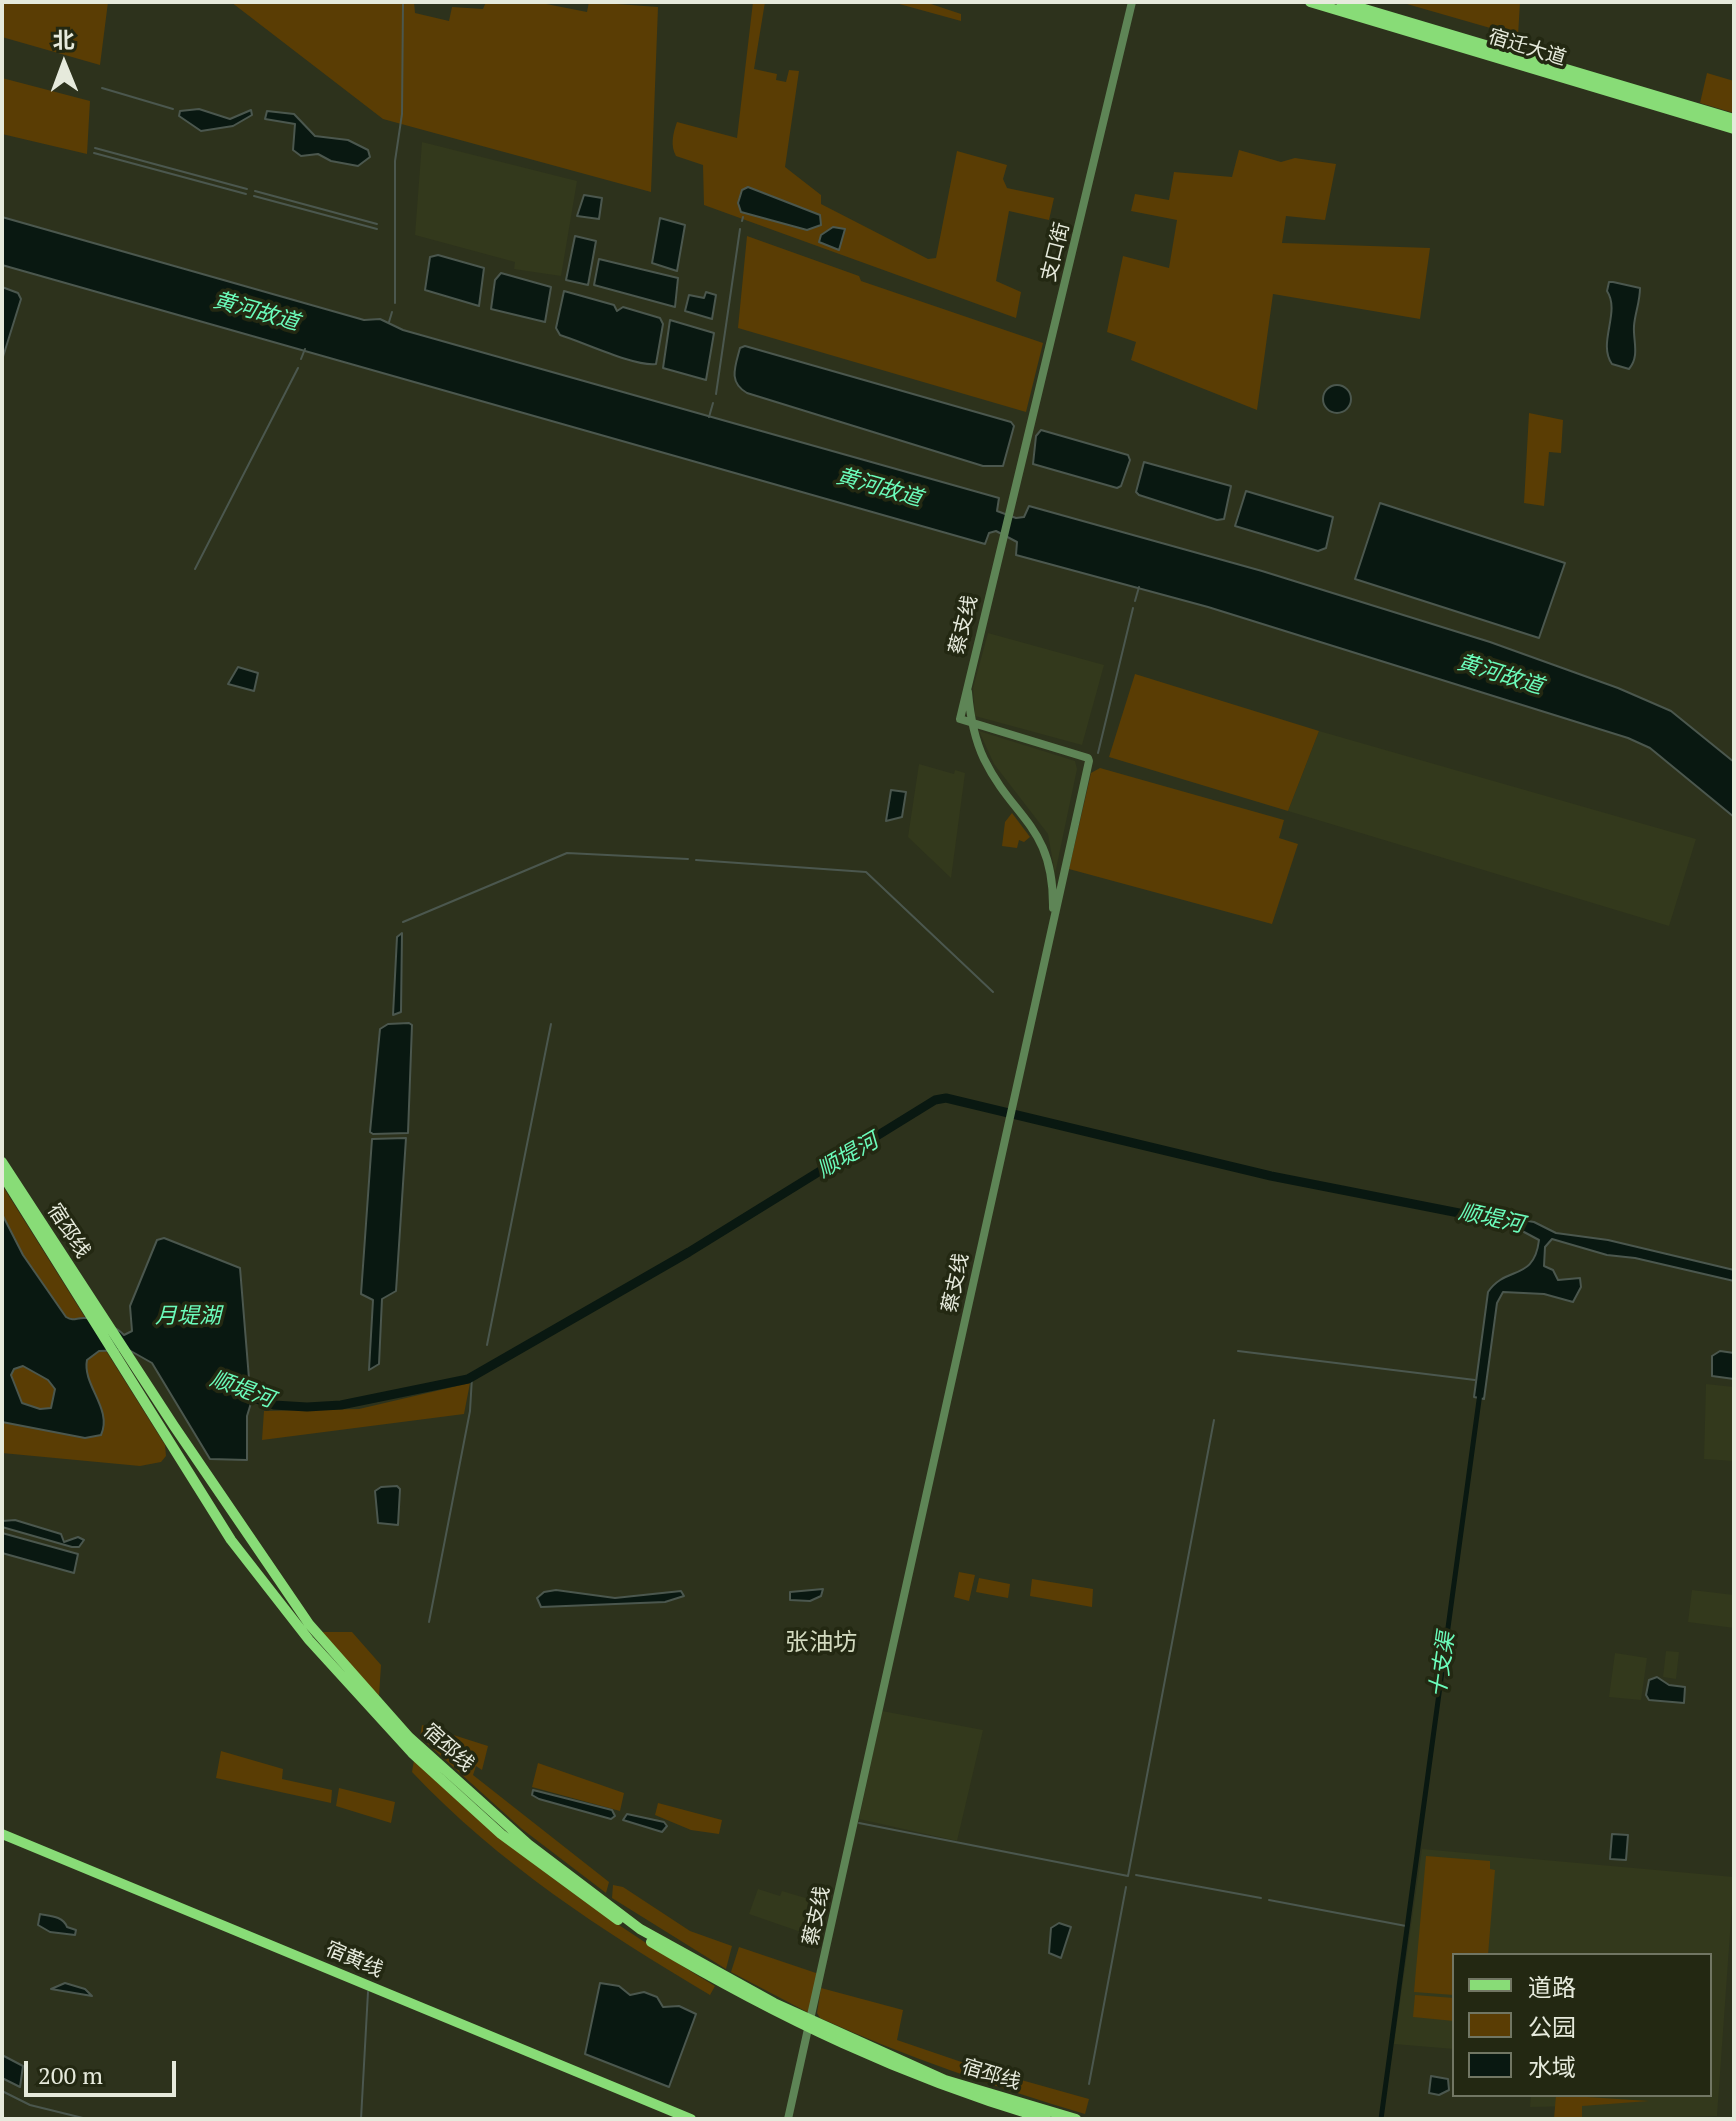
<!DOCTYPE html>
<html>
<head>
<meta charset="utf-8">
<style>
  body { margin:0 }
  #map { position:relative; width:1736px; height:2121px; overflow:hidden; background:#2d321c; font-family:"PT Serif","Noto Sans SC",serif }
  canvas { display:block }
  .frame { position:absolute; inset:0; border:4px solid #e6eadc; pointer-events:none }
  .legend { position:absolute; left:1452px; top:1953px; width:260px; height:144px; box-sizing:border-box; background:#232812; border:2px solid #717663; margin:0; padding:10px 14px; list-style:none; font-size:24px; color:#e6eadc }
  .legend li { display:flex; align-items:center; gap:16px; height:40px }
  .legend b { width:40px; border:2px solid #717663 }
  .north { position:absolute; left:24px; top:24px; width:80px; height:80px; -webkit-text-stroke:6px #232812; paint-order:stroke; rotate:359deg; font-size:22px; font-weight:700; line-height:32px; text-align:center; color:#e6eadc }
  .north::after { content:''; display:block; margin:auto; width:28px; height:36px; background:#e6eadc; clip-path:polygon(50% 0,100% 100%,50% 72%,0 100%) }
  .scale { position:absolute; left:24px; top:2061px; width:152px; height:36px; box-sizing:border-box; border:4px solid #e6eadc; border-top:0; padding-left:10px; font-size:24px; line-height:28px; white-space:nowrap; color:#e6eadc; -webkit-text-stroke:6px #232812; paint-order:stroke }
</style>
</head>
<body>
<div id="map">
<canvas width="1736" height="2121"></canvas>
<div class="frame"></div>
<ul class="legend">
<li><b style="height:10px;background:#88dc77"></b>道路</li>
<li><b style="height:22px;background:#5a3d04"></b>公园</li>
<li><b style="height:22px;background:#091811"></b>水域</li>
</ul>
<div class="north">北</div>
<div class="scale">200 m</div>
</div>
<script>
const g = document.querySelector('canvas').getContext('2d');
g.lineJoin = 'round';
function fill(path, color) {
  g.fillStyle = color;
  g.fill(path, 'evenodd');
}
function trace(path, color, width, dash) {
  g.strokeStyle = color;
  g.lineWidth = width;
  g.lineCap = dash ? 'butt' : 'round';
  g.setLineDash(dash || []);
  g.stroke(path);
}
function label(font, color, halo, rows, align = 'center') {
  g.font = font + ' "PT Serif","Noto Sans SC",serif';
  g.lineWidth = 7;
  g.setLineDash([]);
  g.textBaseline = 'middle';
  g.strokeStyle = halo;
  g.fillStyle = color;
  for (const [text, x, y, turn = 0] of rows) {
    g.save();
    g.translate(x, y);
    g.rotate((+turn || 0) * Math.PI / 180);
    g.textAlign = isNaN(turn) ? turn : align;
    if (halo) g.strokeText(text, 0, 0);
    g.fillText(text, 0, 0);
    g.restore();
  }
}
const built = new Path2D(`
  M 422,142 L 577,181 L 561,276 L 514,269 L 515,262 L 415,235 Z
  M 988,633 L 1104,665 L 1082,745 L 975,716 L 973,688 Z
  M 979,731 L 1075,761 L 1077,769 L 1055,874 L 1048,834 L 994,764 Z
  M 1319,731 L 1696,839 L 1669,926 L 1288,811 Z
  M 919,764 L 954,774 L 955,770 L 965,773 L 951,878 L 908,837 Z
  M 1706,1384 L 1734,1387 L 1734,1461 L 1704,1459 Z
  M 1692,1590 L 1734,1595 L 1734,1628 L 1688,1622 Z
  M 1666,1651 L 1679,1652 L 1676,1679 L 1663,1677 Z
  M 1615,1653 L 1647,1658 L 1641,1700 L 1609,1697 Z
  M 882,1711 L 983,1730 L 957,1841 L 859,1819 Z
  M 1422,1849 L 1734,1877 L 1717,2116 L 1582,2119 L 1581,2106 L 1530,2107 L 1531,2095 L 1710,2095 L 1710,1955 L 1454,1955 L 1454,2049 L 1394,2044 Z
  M 758,1889 L 780,1896 L 782,1891 L 829,1905 L 821,1939 L 749,1914 Z`);
const green = new Path2D(`
  M 2,2 L 108,2 L 100,65 L 2,37 Z
  M 231,2 L 414,2 L 415,13 L 449,21 L 452,7 L 483,9 L 486,2 L 536,2 L 587,12 L 589,2 L 658,7 L 651,192 L 383,119 Z
  M 753,2 L 765,2 L 754,69 L 777,74 L 776,80 L 786,82 L 789,70 L 799,71 L 785,167 L 821,195 L 821,204 L 928,259 L 936,258 L 957,151 L 1007,165 L 1003,179 L 1007,188 L 1054,198 L 1049,220 L 1009,211 L 996,281 L 1021,292 L 1016,318 L 704,205 L 703,165 L 676,156 C 670,146 673,133 677,122 L 737,138 Z
  M 892,2 L 925,2 L 961,14 L 961,21 Z
  M 1400,2 L 1520,2 L 1518,36 Z
  M 1707,73 L 1734,81 L 1734,113 L 1700,103 Z
  M 2,78 L 90,101 L 87,154 L 2,134 Z
  M 1239,150 L 1281,162 L 1295,158 L 1336,164 L 1325,220 L 1286,216 L 1282,243 L 1430,248 L 1420,319 L 1273,294 L 1257,410 L 1131,360 L 1136,342 L 1107,332 L 1123,256 L 1169,268 L 1177,220 L 1131,211 L 1135,194 L 1169,200 L 1174,172 L 1232,177 Z
  M 747,236 L 859,276 L 861,281 L 1043,343 L 1026,412 L 738,328 Z
  M 1529,413 L 1563,420 L 1561,453 L 1549,452 L 1544,506 L 1524,503 Z
  M 1135,674 L 1319,731 L 1288,811 L 1109,757 Z
  M 1100,768 L 1284,820 L 1279,838 L 1298,844 L 1272,924 L 1069,869 L 1091,773 Z
  M 1012,813 L 1030,837 L 1024,842 L 1019,840 L 1017,848 L 1002,846 L 1005,822 Z
  M 2,1185 L 165,1445 L 166,1456 L 161,1462 L 140,1466 L 2,1453 Z
  M 470,1383 L 464,1414 L 262,1440 L 264,1411 L 359,1409 Z
  M 959,1572 L 975,1575 L 969,1601 L 954,1597 Z
  M 979,1578 L 1010,1584 L 1008,1598 L 976,1592 Z
  M 1032,1579 L 1093,1589 L 1092,1607 L 1030,1596 Z
  M 321,1632 L 352,1632 L 381,1665 L 379,1696 Z
  M 422,1725 L 488,1746 L 482,1770 L 476,1766 L 473,1775 L 609,1882 L 606,1893 L 522,1829 L 420,1737 Z
  M 221,1751 L 283,1769 L 282,1779 L 332,1790 L 331,1803 L 216,1778 Z
  M 414,1760 C 505,1849 607,1921 715,1986 L 710,1995 C 601,1930 499,1864 412,1772 Z
  M 538,1763 L 624,1793 L 620,1811 L 532,1787 Z
  M 339,1788 L 395,1802 L 391,1823 L 336,1806 Z
  M 658,1803 L 722,1820 L 719,1834 L 691,1830 L 655,1815 Z
  M 1426,1856 L 1490,1861 L 1490,1869 L 1495,1870 L 1488,1955 L 1454,1955 L 1454,1995 L 1414,1992 Z
  M 613,1885 L 623,1887 L 690,1931 L 732,1946 L 726,1969 L 612,1898 Z
  M 739,1947 L 819,1974 L 809,2013 L 731,1972 Z
  M 821,1988 L 903,2010 L 897,2040 L 982,2069 L 1089,2099 L 1085,2114 C 994,2087 907,2057 820,2018 L 817,2013 Z
  M 1415,1995 L 1454,1998 L 1454,2021 L 1413,2017 Z
  M 1556,2095 L 1649,2101 L 1582,2106 L 1582,2119 L 1554,2119 Z`);
const water = new Path2D(`
  M 199,109 L 230,119 L 251,110 L 252,115 L 233,126 L 201,131 L 179,116 L 180,111 Z
  M 267,111 L 294,114 L 315,136 L 348,140 L 368,150 L 370,157 L 358,166 L 331,161 L 318,154 L 301,156 L 293,150 L 295,124 L 265,119 Z
  M 748,187 L 820,215 L 821,225 L 807,230 L 741,212 L 738,203 L 742,190 Z
  M 584,195 L 602,198 L 599,219 L 577,216 Z
  M 2,217 L 364,320 L 380,319 L 403,330 L 999,498 L 997,511 L 1016,518 L 1024,517 L 1029,506 L 1262,571 L 1490,642 L 1618,688 L 1671,711 L 1734,762 L 1734,817 L 1650,748 L 1628,738 L 1208,607 L 1016,555 L 1017,542 L 996,531 L 989,533 L 985,544 L 2,265 Z
  M 660,218 L 685,225 L 677,271 L 652,263 Z
  M 833,227 L 845,229 L 839,250 L 819,242 L 821,235 Z
  M 575,236 L 596,241 L 588,285 L 566,280 Z
  M 438,255 L 484,268 L 479,306 L 425,290 L 430,257 Z
  M 599,259 L 678,278 L 675,307 L 594,285 Z
  M 501,273 L 551,287 L 545,322 L 491,309 L 495,280 Z
  M 1613,282 L 1640,288 C 1640,302 1635,313 1634,326 C 1633,341 1640,356 1629,369 L 1612,364 C 1597,343 1621,312 1607,291 L 1609,282 Z
  M 2,287 L 18,293 L 21,299 L 2,360 Z
  M 564,291 L 614,305 L 617,311 L 623,307 L 660,318 L 663,324 L 656,364 C 635,367 583,342 560,335 L 556,328 Z
  M 706,292 L 716,295 L 712,319 L 685,311 L 689,295 L 704,298 Z
  M 670,320 L 714,333 L 706,380 L 663,368 Z
  M 745,346 L 1011,422 L 1014,426 L 1003,466 L 983,466 L 747,393 C 728,382 735,367 740,348 Z
  M1323 399a14 14 0 1 1 28 0a14 14 0 1 1-28 0Z
  M 1041,430 L 1128,455 L 1130,460 L 1121,486 L 1117,488 L 1033,464 L 1036,436 Z
  M 1144,462 L 1231,486 L 1224,519 L 1217,520 L 1139,495 L 1136,492 Z
  M 1246,491 L 1333,517 L 1326,548 L 1318,551 L 1235,526 Z
  M 1380,503 L 1565,563 L 1539,638 L 1355,579 Z
  M 238,667 L 258,673 L 254,691 L 228,684 Z
  M 891,790 L 906,792 L 902,817 L 886,821 Z
  M 402,933 L 401,1012 L 393,1015 L 397,937 Z
  M 409,1023 L 412,1025 L 408,1133 L 373,1134 L 370,1132 L 380,1029 L 388,1024 Z
  M 406,1138 L 396,1291 L 382,1299 L 379,1364 L 369,1370 L 373,1300 L 361,1294 L 372,1139 Z
  M 2,1214 L 23,1255 L 66,1317 C 75,1322 76,1317 86,1318 C 97,1319 117,1327 124,1335 L 132,1331 L 130,1306 L 157,1240 L 164,1238 L 240,1268 L 251,1403 L 247,1416 L 247,1460 L 210,1459 L 152,1363 L 129,1350 L 99,1351 L 87,1360 C 82,1385 113,1409 101,1435 L 85,1438 L 2,1422 ZM 23,1366 L 48,1380 L 55,1389 L 51,1408 L 40,1409 L 22,1403 L 11,1375 L 14,1369 Z
  M 1510,1218 L 1534,1222 L 1556,1233 L 1608,1240 L 1734,1270 L 1734,1281 L 1635,1258 L 1607,1255 L 1552,1239 L 1545,1247 L 1544,1266 L 1553,1270 L 1558,1280 L 1580,1278 L 1581,1287 L 1573,1302 L 1544,1294 L 1503,1292 L 1497,1303 L 1484,1399 L 1474,1397 L 1488,1292 C 1506,1265 1534,1282 1539,1240 L 1509,1224 Z
  M 1720,1351 L 1734,1353 L 1734,1379 L 1712,1376 L 1712,1356 Z
  M 381,1487 L 397,1486 L 400,1489 L 398,1525 L 378,1523 L 375,1491 Z
  M 15,1520 L 61,1534 L 64,1542 L 78,1537 L 84,1540 L 79,1547 L 72,1547 L 2,1527 L 2,1521 Z
  M 2,1533 L 78,1554 L 74,1573 L 2,1553 Z
  M 823,1589 L 821,1596 L 810,1601 L 790,1600 L 790,1592 Z
  M 556,1590 L 615,1598 L 681,1591 L 684,1596 L 665,1602 L 541,1607 L 537,1598 L 544,1592 Z
  M 1657,1677 L 1669,1685 L 1685,1687 L 1684,1703 L 1649,1700 L 1646,1695 L 1649,1680 Z
  M 533,1790 L 612,1810 L 615,1816 L 611,1819 L 539,1799 L 532,1795 Z
  M 627,1814 L 664,1822 L 667,1826 L 662,1832 L 623,1820 Z
  M 1612,1834 L 1628,1835 L 1626,1860 L 1610,1859 Z
  M 40,1914 C 50,1916 63,1916 67,1927 L 76,1930 L 75,1935 L 50,1932 L 38,1925 Z
  M 1059,1923 L 1071,1927 L 1061,1958 L 1049,1953 L 1051,1928 Z
  M 65,1983 L 85,1989 L 92,1996 L 51,1989 Z
  M 600,1983 L 619,1986 L 630,1995 L 644,1992 L 657,1997 L 663,2007 L 679,2006 L 696,2014 L 669,2087 L 585,2054 Z
  M 2,2055 L 23,2066 L 20,2087 L 2,2078 Z
  M 1431,2076 L 1448,2079 L 1449,2090 L 1439,2095 L 1429,2093 Z`);
const stream = new Path2D(`
  M 102,88 L 173,109
  M 95,148 L 247,189
  M 94,153 L 246,194
  M 255,191 L 377,224
  M 254,196 L 377,229
  M 742,221 L 743,217
  M 395,303 L 395,161 L 402,114 L 403,2
  M 389,322 L 392,312
  M 301,359 L 305,349
  M 716,394 L 740,229
  M 709,417 L 713,403
  M 195,569 L 298,368
  M 1135,601 L 1139,587
  M 1098,753 L 1133,608
  M 696,860 L 866,872 L 993,992
  M 403,922 L 567,853 L 688,859
  M 487,1345 L 551,1024
  M 1238,1351 L 1475,1380
  M 429,1622 L 470,1411 L 472,1377
  M 859,1823 L 1128,1876 L 1214,1420
  M 1136,1875 L 1261,1898
  M 1269,1900 L 1406,1926
  M 1089,2084 L 1126,1887
  M 2,2091 L 30,2105 L 87,2119
  M 361,2119 L 368,1992`);
const canal = new Path2D(`
  M 1381,2119 L 1480,1393`);
const river = new Path2D(`
  M 242,1394 L 274,1405 L 307,1407 L 341,1405 L 468,1379 L 689,1252 L 935,1100 L 946,1098 L 1271,1176 L 1520,1225`);
const minor = new Path2D(`
  M 968,692 C 970,715 974,738 984,759 C 1014,820 1054,826 1053,908
  M 788,2119 L 1089,761 L 1088,758 L 960,719 L 1132,2`);
const major = new Path2D(`
  M 1310,2 L 1734,129
  M 1341,2 L 1734,119
  M 2,1162 L 174,1426 L 309,1624 L 409,1737 L 528,1844 L 640,1929 L 774,2003 L 945,2080 L 1076,2119
  M 2,1174 L 231,1540 L 309,1640 L 412,1753 L 501,1834 L 618,1920
  M 2,1834 L 691,2119
  M 651,1942 C 777,2017 905,2078 1046,2119`);
const streetNames = [
  ["宿迁大道",1527,48,17],
  ["支口街",1056,252,-76],
  ["蔡支线",964,625,-76],
  ["宿邳线",68,1231,57],
  ["蔡支线",956,1283,-78],
  ["宿邳线",448,1748,42],
  ["蔡支线",817,1916,-78],
  ["宿黄线",354,1960,23],
  ["宿邳线",991,2075,17]
];
const waterNames = [
  ["黄河故道",256,312,16],
  ["黄河故道",879,488,16],
  ["黄河故道",1500,675,17],
  ["顺堤河",848,1156,-30],
  ["顺堤河",1491,1219,12],
  ["月堤湖",188,1317],
  ["顺堤河",242,1390,20],
  ["十支渠",1443,1665,-82]
];
const quarterNames = [
  ["张油坊",821,1643]
];
fill(built, '#33391c');
fill(green, '#5a3d04');
fill(water, '#091811');
trace(water, '#4b574e', 2);
trace(stream, '#4b574e', 2);
trace(canal, '#091811', 5);
trace(river, '#091811', 9);
trace(minor, '#5e8556', 8);
trace(major, '#88dc77', 10);
label('20px', '#e6eadc', '#232812', streetNames);
label('italic 22px', '#6bfcbb', '#232812', waterNames);
label('24px', '#d3dabf', '#232812', quarterNames);
</script>
</body>
</html>
